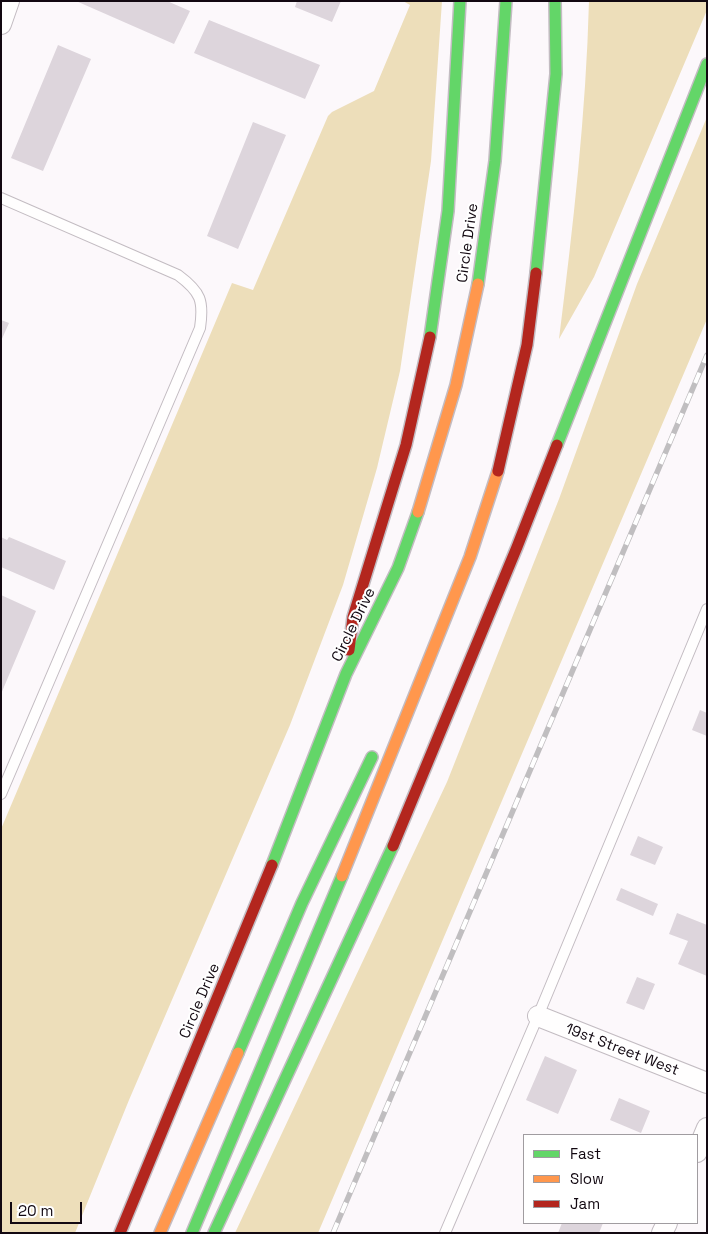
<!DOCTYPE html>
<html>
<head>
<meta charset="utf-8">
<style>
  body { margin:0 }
  #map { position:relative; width:708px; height:1234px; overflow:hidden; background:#fcf8fb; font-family:"Space Grotesk",sans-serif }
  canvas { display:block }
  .frame { position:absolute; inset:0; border:2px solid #120811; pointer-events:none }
  .legend { position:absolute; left:523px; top:1134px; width:175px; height:90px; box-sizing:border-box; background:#fff; border:1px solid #a09ca0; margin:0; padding:6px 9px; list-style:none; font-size:15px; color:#120811 }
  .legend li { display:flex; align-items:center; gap:10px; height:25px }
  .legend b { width:25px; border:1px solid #a09ca0 }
  .scale { position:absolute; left:10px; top:1202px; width:72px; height:22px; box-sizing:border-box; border:2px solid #120811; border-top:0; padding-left:6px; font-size:15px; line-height:18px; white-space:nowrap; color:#120811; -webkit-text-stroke:4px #fff; paint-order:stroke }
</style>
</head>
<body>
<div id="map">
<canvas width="708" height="1234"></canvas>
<div class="frame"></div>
<ul class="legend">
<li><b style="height:6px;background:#63d668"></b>Fast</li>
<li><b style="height:6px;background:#ff974d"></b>Slow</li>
<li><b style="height:6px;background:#b3261e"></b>Jam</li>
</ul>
<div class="scale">20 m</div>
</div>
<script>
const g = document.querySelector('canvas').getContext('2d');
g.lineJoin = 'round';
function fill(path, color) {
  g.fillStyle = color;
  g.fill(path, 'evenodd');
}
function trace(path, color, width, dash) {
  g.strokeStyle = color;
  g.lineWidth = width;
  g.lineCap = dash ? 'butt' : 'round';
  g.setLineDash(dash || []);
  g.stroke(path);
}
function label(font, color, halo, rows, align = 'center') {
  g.font = font + ' "Space Grotesk",sans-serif';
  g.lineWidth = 4;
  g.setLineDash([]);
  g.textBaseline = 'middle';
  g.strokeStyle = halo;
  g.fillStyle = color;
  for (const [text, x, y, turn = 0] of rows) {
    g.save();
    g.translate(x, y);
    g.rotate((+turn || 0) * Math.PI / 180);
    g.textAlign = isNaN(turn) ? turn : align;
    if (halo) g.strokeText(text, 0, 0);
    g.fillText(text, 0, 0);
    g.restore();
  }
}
const green = new Path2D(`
  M 403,1 L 442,1 L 431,161 L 400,371 L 377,468 L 343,585 L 290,725 L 129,1100 L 75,1233 L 1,1233 L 1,829 L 232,283 L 253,290 L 328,116 L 332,112 L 374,91 L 410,5 Z
  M 589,1 L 707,1 L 707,10 L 594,277 L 559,339 C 573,227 586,114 589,1 Z
  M 707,117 L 707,319 L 318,1233 L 235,1233 L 447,782 L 559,499 L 637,284 Z`);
const building = new Path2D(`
  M 76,1 L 167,1 L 190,11 L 174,44 Z
  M 297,1 L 341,1 L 332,22 L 295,7 Z
  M 209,20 L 320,65 L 305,99 L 194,53 Z
  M 58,45 L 91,59 L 43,171 L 11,158 Z
  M 253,122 L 286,135 L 238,249 L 207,236 Z
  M 1,320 L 9,323 L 1,341 Z
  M 1,537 L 7,540 L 9,537 L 66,561 L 54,590 L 1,567 Z
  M 1,595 L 36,611 L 1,694 Z
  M 700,710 L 707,713 L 707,736 L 692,730 Z
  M 638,836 L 663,847 L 655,865 L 630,855 Z
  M 621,888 L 658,904 L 653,916 L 616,900 Z
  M 677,913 L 707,925 L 707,976 L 678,964 L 688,941 L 669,934 Z
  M 637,977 L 655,984 L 644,1010 L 626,1003 Z
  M 545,1056 L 577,1070 L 558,1114 L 526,1100 Z
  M 619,1098 L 650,1111 L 641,1133 L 610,1120 Z
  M 562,1223 L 603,1223 L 599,1233 L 558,1233 Z`);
const lane = new Path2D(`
  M 1,198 L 178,275 C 201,292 204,301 200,328 L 1,794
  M 445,1233 L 538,1016 L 707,609`);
const street = new Path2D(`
  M 1,24 L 9,1
  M 538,1016 L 707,1083
  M 697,1152 L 707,1128
  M 662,1233 L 667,1223`);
const fast = new Path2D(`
  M 536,273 L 556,74 L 555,1
  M 478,284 L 495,161 L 506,1
  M 430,337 L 448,211 L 460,1
  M 557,445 L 707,64
  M 272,865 L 346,674 L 398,568 L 418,512
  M 238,1053 L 302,903 L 372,757
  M 192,1233 L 342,876
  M 214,1233 L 393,846`);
const slow = new Path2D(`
  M 418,512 L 456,385 L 478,284
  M 342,876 L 470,557 L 498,471
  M 160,1233 L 238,1053`);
const jam = new Path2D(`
  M 498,471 L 527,345 L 536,273
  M 349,650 L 353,617 L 406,445 L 430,337
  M 393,846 L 517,547 L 557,445
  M 120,1233 L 272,865`);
const rail = new Path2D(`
  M 333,1233 L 707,355`);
const streetNames = [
  ["Circle Drive",468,243,-82],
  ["Circle Drive",354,625,-64],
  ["Circle Drive",200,1001,-67],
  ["19st Street West",622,1050,21]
];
fill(green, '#eddeba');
fill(building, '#ddd5dc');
trace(lane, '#c3bcc2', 12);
trace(street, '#c3bcc2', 22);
trace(fast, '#c3bcc2', 14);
trace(slow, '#c3bcc2', 14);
trace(jam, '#c3bcc2', 14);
trace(lane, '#fffefe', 10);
trace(street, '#fffefe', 20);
trace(fast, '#63d668', 11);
trace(slow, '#ff974d', 11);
trace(jam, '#b3261e', 11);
trace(rail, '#c0bec0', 5.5);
trace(rail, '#fff', 4, [11]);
label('15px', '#120811', '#fff', streetNames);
</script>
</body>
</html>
